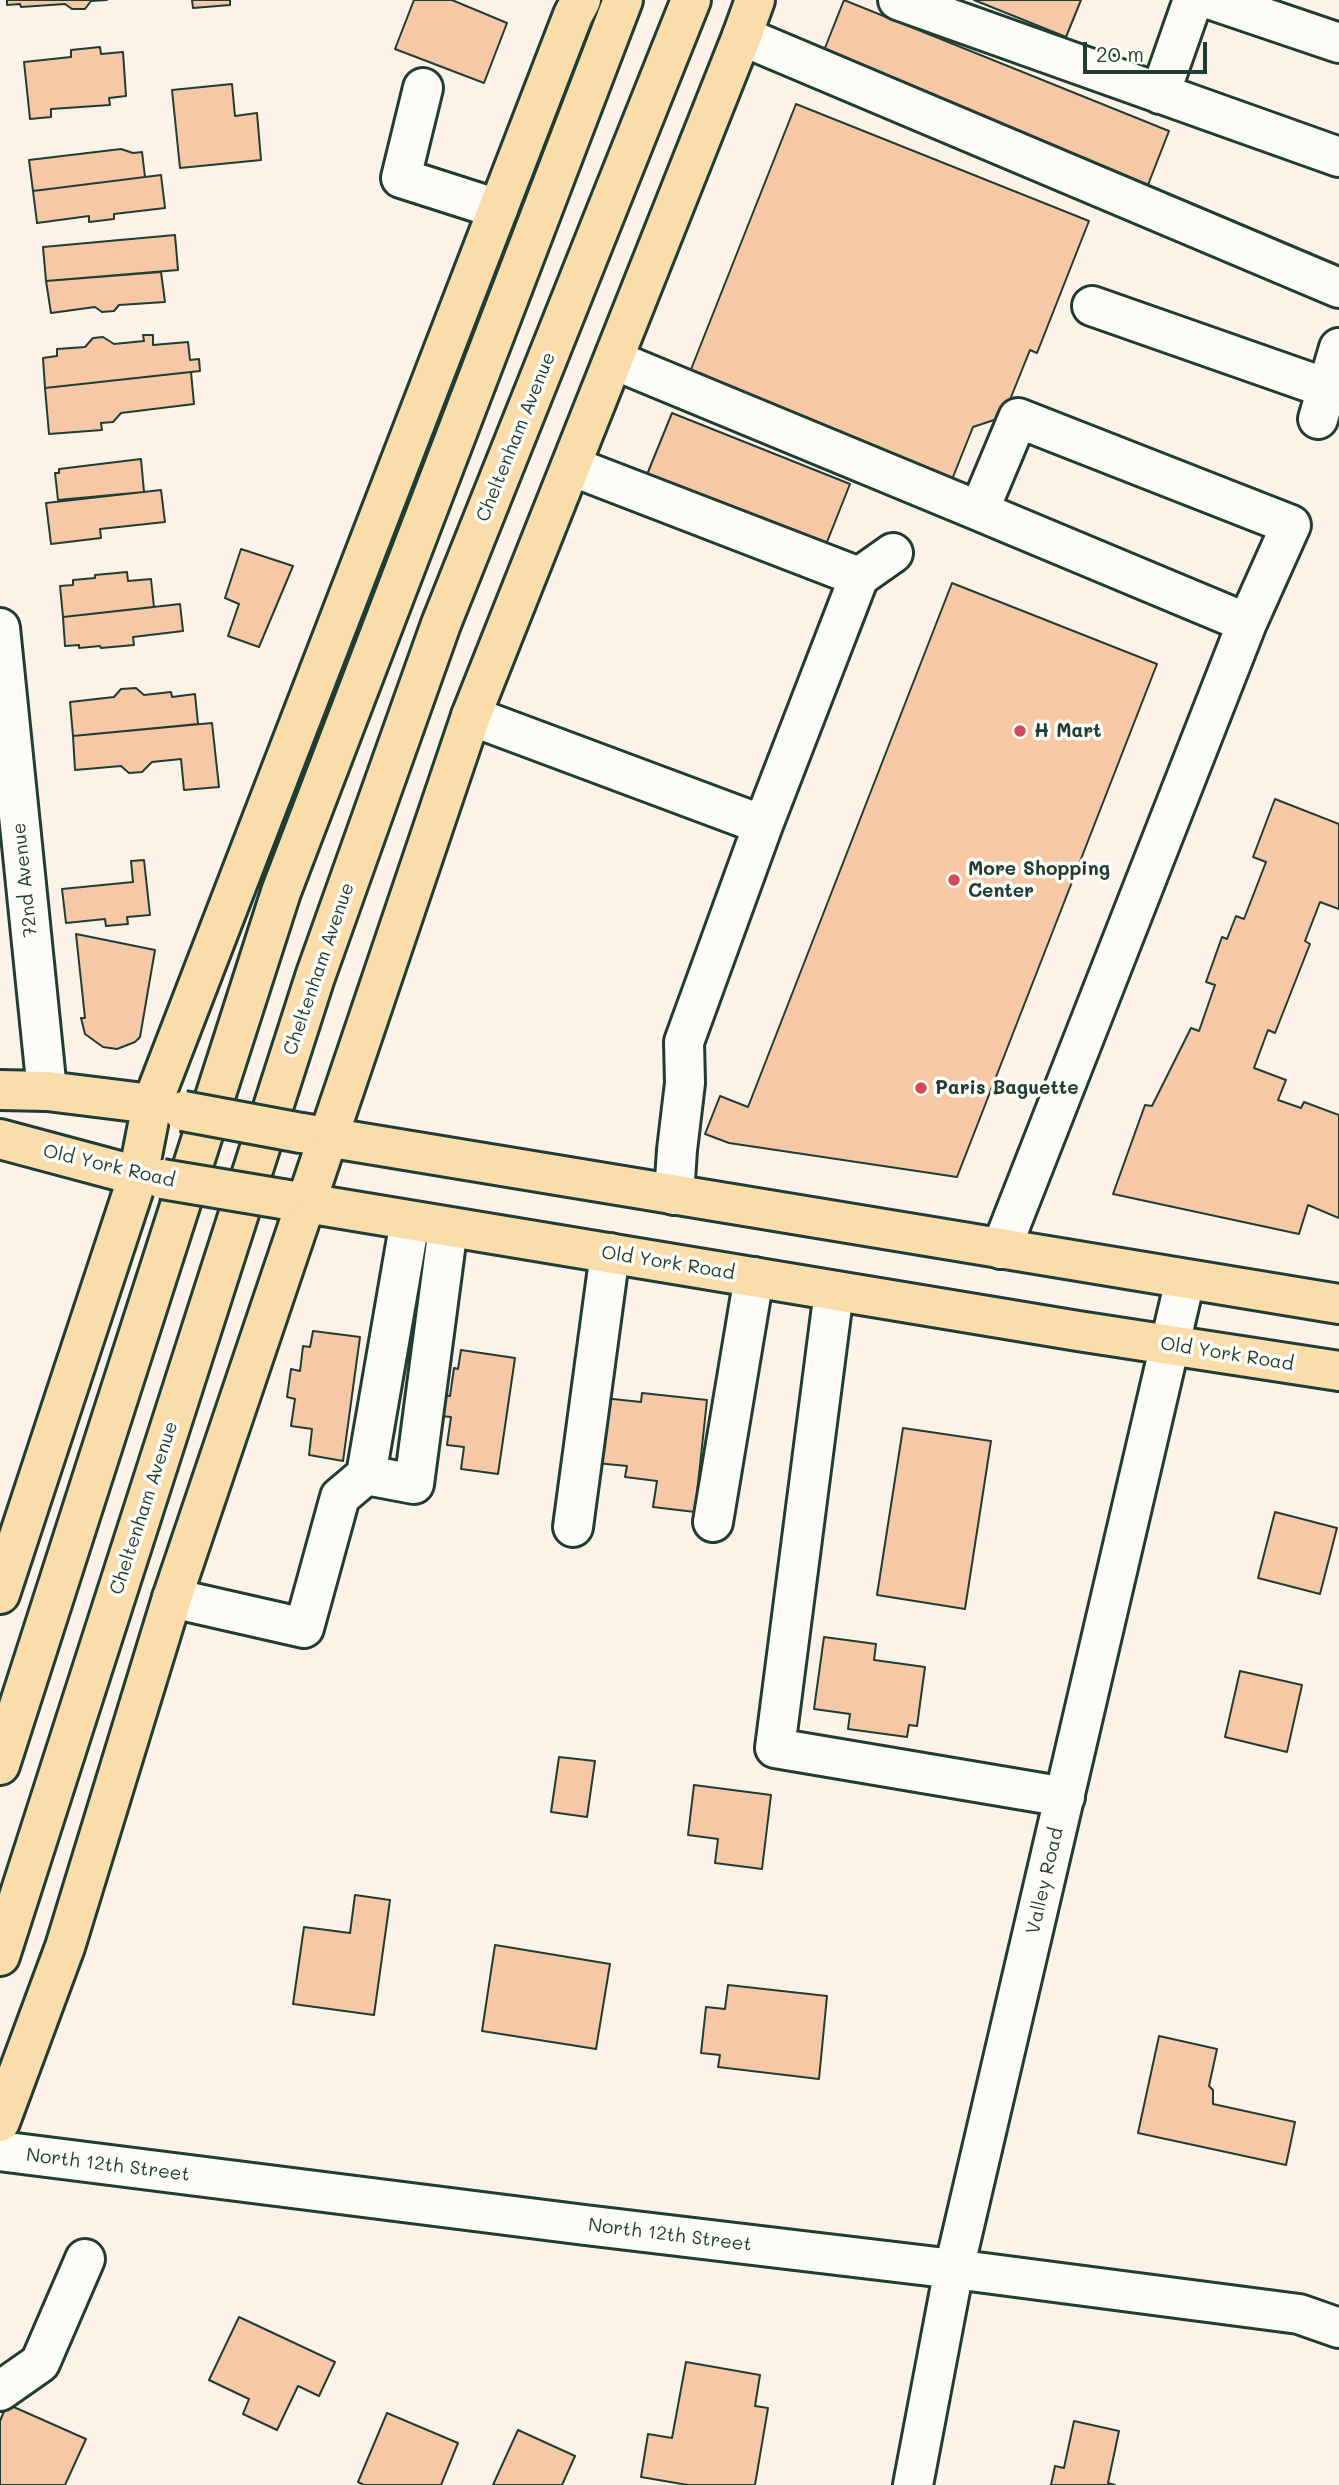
<!DOCTYPE html>
<html>
<head>
<meta charset="utf-8">
<style>
  body { margin:0 }
  #map { position:relative; width:1339px; height:2485px; overflow:hidden; background:#fcf2e7; font-family:Mali,sans-serif }
  canvas { display:block }
  .scale { position:absolute; left:1083px; top:42px; width:124px; height:32px; box-sizing:border-box; border:4px solid #1f3d34; border-top:0; padding-left:9px; font-size:21px; line-height:24px; white-space:nowrap; color:#1f3d34; -webkit-text-stroke:5px #fdfcf7; paint-order:stroke }
</style>
</head>
<body>
<div id="map">
<canvas width="1339" height="2485"></canvas>
<div class="scale">20 m</div>
</div>
<script>
const g = document.querySelector('canvas').getContext('2d');
g.lineJoin = 'round';
function fill(path, color) {
  g.fillStyle = color;
  g.fill(path, 'evenodd');
}
function trace(path, color, width, dash) {
  g.strokeStyle = color;
  g.lineWidth = width;
  g.lineCap = dash ? 'butt' : 'round';
  g.setLineDash(dash || []);
  g.stroke(path);
}
function label(font, color, halo, rows, align = 'center') {
  g.font = font + ' Mali,sans-serif';
  g.lineWidth = 7;
  g.setLineDash([]);
  g.textBaseline = 'middle';
  g.strokeStyle = halo;
  g.fillStyle = color;
  for (const [text, x, y, turn = 0] of rows) {
    g.save();
    g.translate(x, y);
    g.rotate((+turn || 0) * Math.PI / 180);
    g.textAlign = isNaN(turn) ? turn : align;
    if (halo) g.strokeText(text, 0, 0);
    g.fillText(text, 0, 0);
    g.restore();
  }
}
const building = new Path2D(`
  M 7,0 L 107,0 L 91,1 L 85,9 L 72,9 L 65,4 L 21,7 L 20,4 L 7,5 Z
  M 192,0 L 230,0 L 230,5 L 193,8 Z
  M 414,0 L 452,0 L 507,23 L 484,83 L 395,49 Z
  M 844,0 L 1169,131 L 1146,190 L 821,58 Z
  M 974,0 L 1081,0 L 1066,37 Z
  M 100,47 L 101,54 L 123,52 L 126,96 L 109,98 L 110,105 L 51,109 L 51,117 L 30,119 L 24,62 L 71,57 L 71,50 Z
  M 232,84 L 235,116 L 257,113 L 261,160 L 180,168 L 172,90 Z
  M 796,104 L 1089,221 L 1037,353 L 1030,350 L 1003,417 L 973,427 L 951,482 L 688,377 Z
  M 121,149 L 133,153 L 142,152 L 145,177 L 33,191 L 29,160 Z
  M 161,175 L 165,208 L 114,214 L 114,219 L 89,222 L 89,216 L 37,223 L 33,191 Z
  M 175,235 L 178,270 L 46,281 L 43,247 Z
  M 161,272 L 165,302 L 119,305 L 114,311 L 102,312 L 95,307 L 51,313 L 46,281 Z
  M 143,335 L 153,335 L 153,345 L 188,342 L 190,360 L 199,359 L 200,371 L 45,388 L 43,358 L 57,356 L 57,349 L 85,347 L 93,338 L 103,337 L 114,344 L 144,341 Z
  M 191,372 L 194,404 L 121,413 L 113,422 L 101,423 L 102,430 L 49,434 L 45,388 Z
  M 672,413 L 850,484 L 825,547 L 646,477 Z
  M 141,459 L 144,492 L 58,500 L 55,473 L 59,473 L 59,469 Z
  M 161,490 L 165,522 L 100,529 L 101,538 L 51,544 L 46,503 Z
  M 241,549 L 293,566 L 259,647 L 228,636 L 239,604 L 225,598 Z
  M 127,572 L 128,581 L 151,579 L 154,607 L 63,617 L 60,586 L 73,585 L 73,580 L 95,578 L 95,575 Z
  M 952,583 L 1157,664 L 957,1177 L 729,1143 L 705,1134 L 720,1096 L 748,1107 Z
  M 180,604 L 183,631 L 133,637 L 134,645 L 101,648 L 100,646 L 79,648 L 79,645 L 65,646 L 63,617 Z
  M 136,688 L 144,695 L 171,692 L 172,697 L 195,694 L 198,724 L 73,736 L 70,702 L 114,697 L 121,689 Z
  M 212,723 L 219,787 L 184,790 L 181,759 L 152,762 L 142,772 L 129,773 L 121,766 L 75,770 L 73,736 Z
  M 1275,799 L 1339,824 L 1339,909 L 1320,902 L 1305,941 L 1310,944 L 1275,1033 L 1268,1030 L 1254,1068 L 1286,1080 L 1278,1100 L 1301,1108 L 1304,1102 L 1339,1115 L 1339,1218 L 1308,1205 L 1299,1234 L 1113,1194 L 1145,1105 L 1152,1106 L 1191,1028 L 1199,1031 L 1215,985 L 1206,982 L 1222,937 L 1227,939 L 1236,916 L 1244,919 L 1266,862 L 1253,857 Z
  M 144,860 L 150,915 L 127,917 L 128,924 L 106,926 L 105,919 L 66,923 L 62,889 L 133,882 L 131,861 Z
  M 76,934 L 155,950 L 140,1037 L 135,1042 L 117,1049 L 103,1047 L 85,1034 L 81,1018 L 85,1018 Z
  M 313,1331 L 360,1337 L 343,1461 L 309,1455 L 312,1429 L 291,1426 L 295,1399 L 287,1397 L 291,1369 L 300,1371 L 303,1346 L 310,1347 Z
  M 461,1350 L 515,1358 L 498,1474 L 461,1469 L 464,1447 L 447,1445 L 451,1417 L 432,1415 L 435,1394 L 450,1396 L 454,1368 L 458,1369 Z
  M 642,1393 L 707,1400 L 695,1512 L 653,1507 L 657,1481 L 625,1477 L 627,1466 L 586,1462 L 594,1397 L 641,1402 Z
  M 903,1428 L 991,1441 L 965,1609 L 877,1595 Z
  M 1275,1512 L 1337,1528 L 1320,1594 L 1258,1578 Z
  M 824,1637 L 876,1644 L 874,1660 L 925,1667 L 917,1726 L 909,1725 L 907,1737 L 848,1729 L 850,1714 L 814,1709 Z
  M 1240,1671 L 1302,1685 L 1287,1752 L 1225,1737 Z
  M 559,1757 L 595,1761 L 587,1817 L 551,1812 Z
  M 694,1785 L 771,1795 L 762,1869 L 715,1863 L 718,1839 L 688,1835 Z
  M 355,1895 L 390,1900 L 374,2015 L 293,2004 L 304,1927 L 350,1933 Z
  M 495,1945 L 610,1964 L 596,2049 L 482,2031 Z
  M 728,1985 L 827,1996 L 819,2079 L 718,2067 L 720,2055 L 701,2053 L 706,2007 L 725,2009 Z
  M 1159,2036 L 1217,2049 L 1209,2086 L 1213,2090 L 1213,2104 L 1295,2122 L 1286,2165 L 1138,2133 Z
  M 239,2317 L 335,2362 L 319,2396 L 298,2386 L 277,2430 L 243,2414 L 249,2399 L 209,2380 Z
  M 686,2362 L 760,2375 L 755,2406 L 768,2408 L 755,2485 L 688,2485 L 641,2477 L 648,2434 L 672,2438 Z
  M 7,2404 L 86,2439 L 65,2485 L 0,2485 L 0,2421 Z
  M 387,2413 L 458,2443 L 441,2485 L 364,2485 L 358,2482 Z
  M 1074,2421 L 1119,2431 L 1108,2483 L 1115,2485 L 1051,2485 L 1055,2466 L 1064,2468 Z
  M 518,2430 L 575,2456 L 562,2485 L 493,2485 Z`);
const minor = new Path2D(`
  M 898,0 L 1339,157
  M 1212,0 L 1339,43
  M 742,36 L 1339,288
  M 423,88 L 401,178 L 498,209
  M 1160,94 L 1193,0
  M 1092,306 L 1326,388
  M 614,360 L 979,511
  M 1318,419 L 1339,348
  M 571,466 L 859,577 L 893,553
  M 0,628 L 47,1091
  M 471,716 L 763,825
  M 674,1195 L 677,1150 L 685,1083 L 684,1042 L 763,825 L 859,577
  M 1001,1249 L 1247,623 L 979,511 L 1018,418 L 1291,525 L 1247,623
  M 834,1291 L 775,1748 L 1065,1797
  M 366,1475 L 414,1484 L 448,1227
  M 713,1522 L 754,1277
  M 573,1527 L 610,1253
  M 172,1598 L 304,1628 L 340,1497 L 366,1475 L 410,1221
  M 0,2151 L 585,2225 L 954,2269 L 1299,2314 L 1339,2328
  M 0,2391 L 40,2363 L 85,2259
  M 913,2485 L 954,2269 L 1185,1280`);
const major = new Path2D(`
  M 0,1090 L 47,1091 L 152,1104
  M 0,1139 L 138,1176`);
const highway = new Path2D(`
  M 302,1133 L 1339,1304
  M 282,1199 L 1078,1331 L 1339,1371
  M 0,1594 L 138,1176 L 152,1104 L 573,15 L 581,0
  M 0,1765 L 281,892 L 623,0
  M 0,1956 L 315,977 L 441,624 L 691,0
  M 0,2122 L 65,1947 L 172,1598 L 471,716 L 742,36 L 755,0`);
const highwayBridge = new Path2D(`
  M 183,1111 L 301,1133
  M 162,1179 L 282,1199`);
const markers = [
  [1020,731,7,"#d1495b"],
  [954,880,7,"#d1495b"],
  [921,1088,7,"#d1495b"]
];
const streetNames = [
  ["Cheltenham Avenue",516,437,-68],
  ["72nd Avenue",25,880,-96],
  ["Cheltenham Avenue",319,969,-71],
  ["Old York Road",109,1166,13],
  ["Old York Road",668,1263,9],
  ["Old York Road",1227,1354,9],
  ["Cheltenham Avenue",144,1508,-72],
  ["Valley Road",1045,1881,-77],
  ["North 12th Street",108,2165,7],
  ["North 12th Street",670,2235,7]
];
const poiNames = [
  ["H Mart",1034,731],
  ["More Shopping",968,869],
  ["Center",968,891],
  ["Paris Baguette",935,1088]
];
fill(building, '#f6c8a5');
trace(building, '#1f3d34', 2);
trace(minor, '#1f3d34', 44);
trace(major, '#1f3d34', 44);
trace(highway, '#1f3d34', 44);
trace(minor, '#fdfcf7', 38);
trace(major, '#fbddab', 38);
trace(highway, '#fbddab', 38);
trace(highwayBridge, '#1f3d34', 44, []);
trace(highwayBridge, '#fbddab', 38);
for (const [x, y, r, color] of markers) {
  const dot = new Path2D();
  dot.arc(x, y, r, 0, 2 * Math.PI);
  g.fillStyle = color;
  g.fill(dot);
  trace(dot, '#fdfcf7', 2.5);
}
label('19px', '#1f3d34', '#fdfcf7', streetNames);
label('bold 19px', '#1f3d34', '#fdfcf7', poiNames, 'left');
</script>
</body>
</html>
